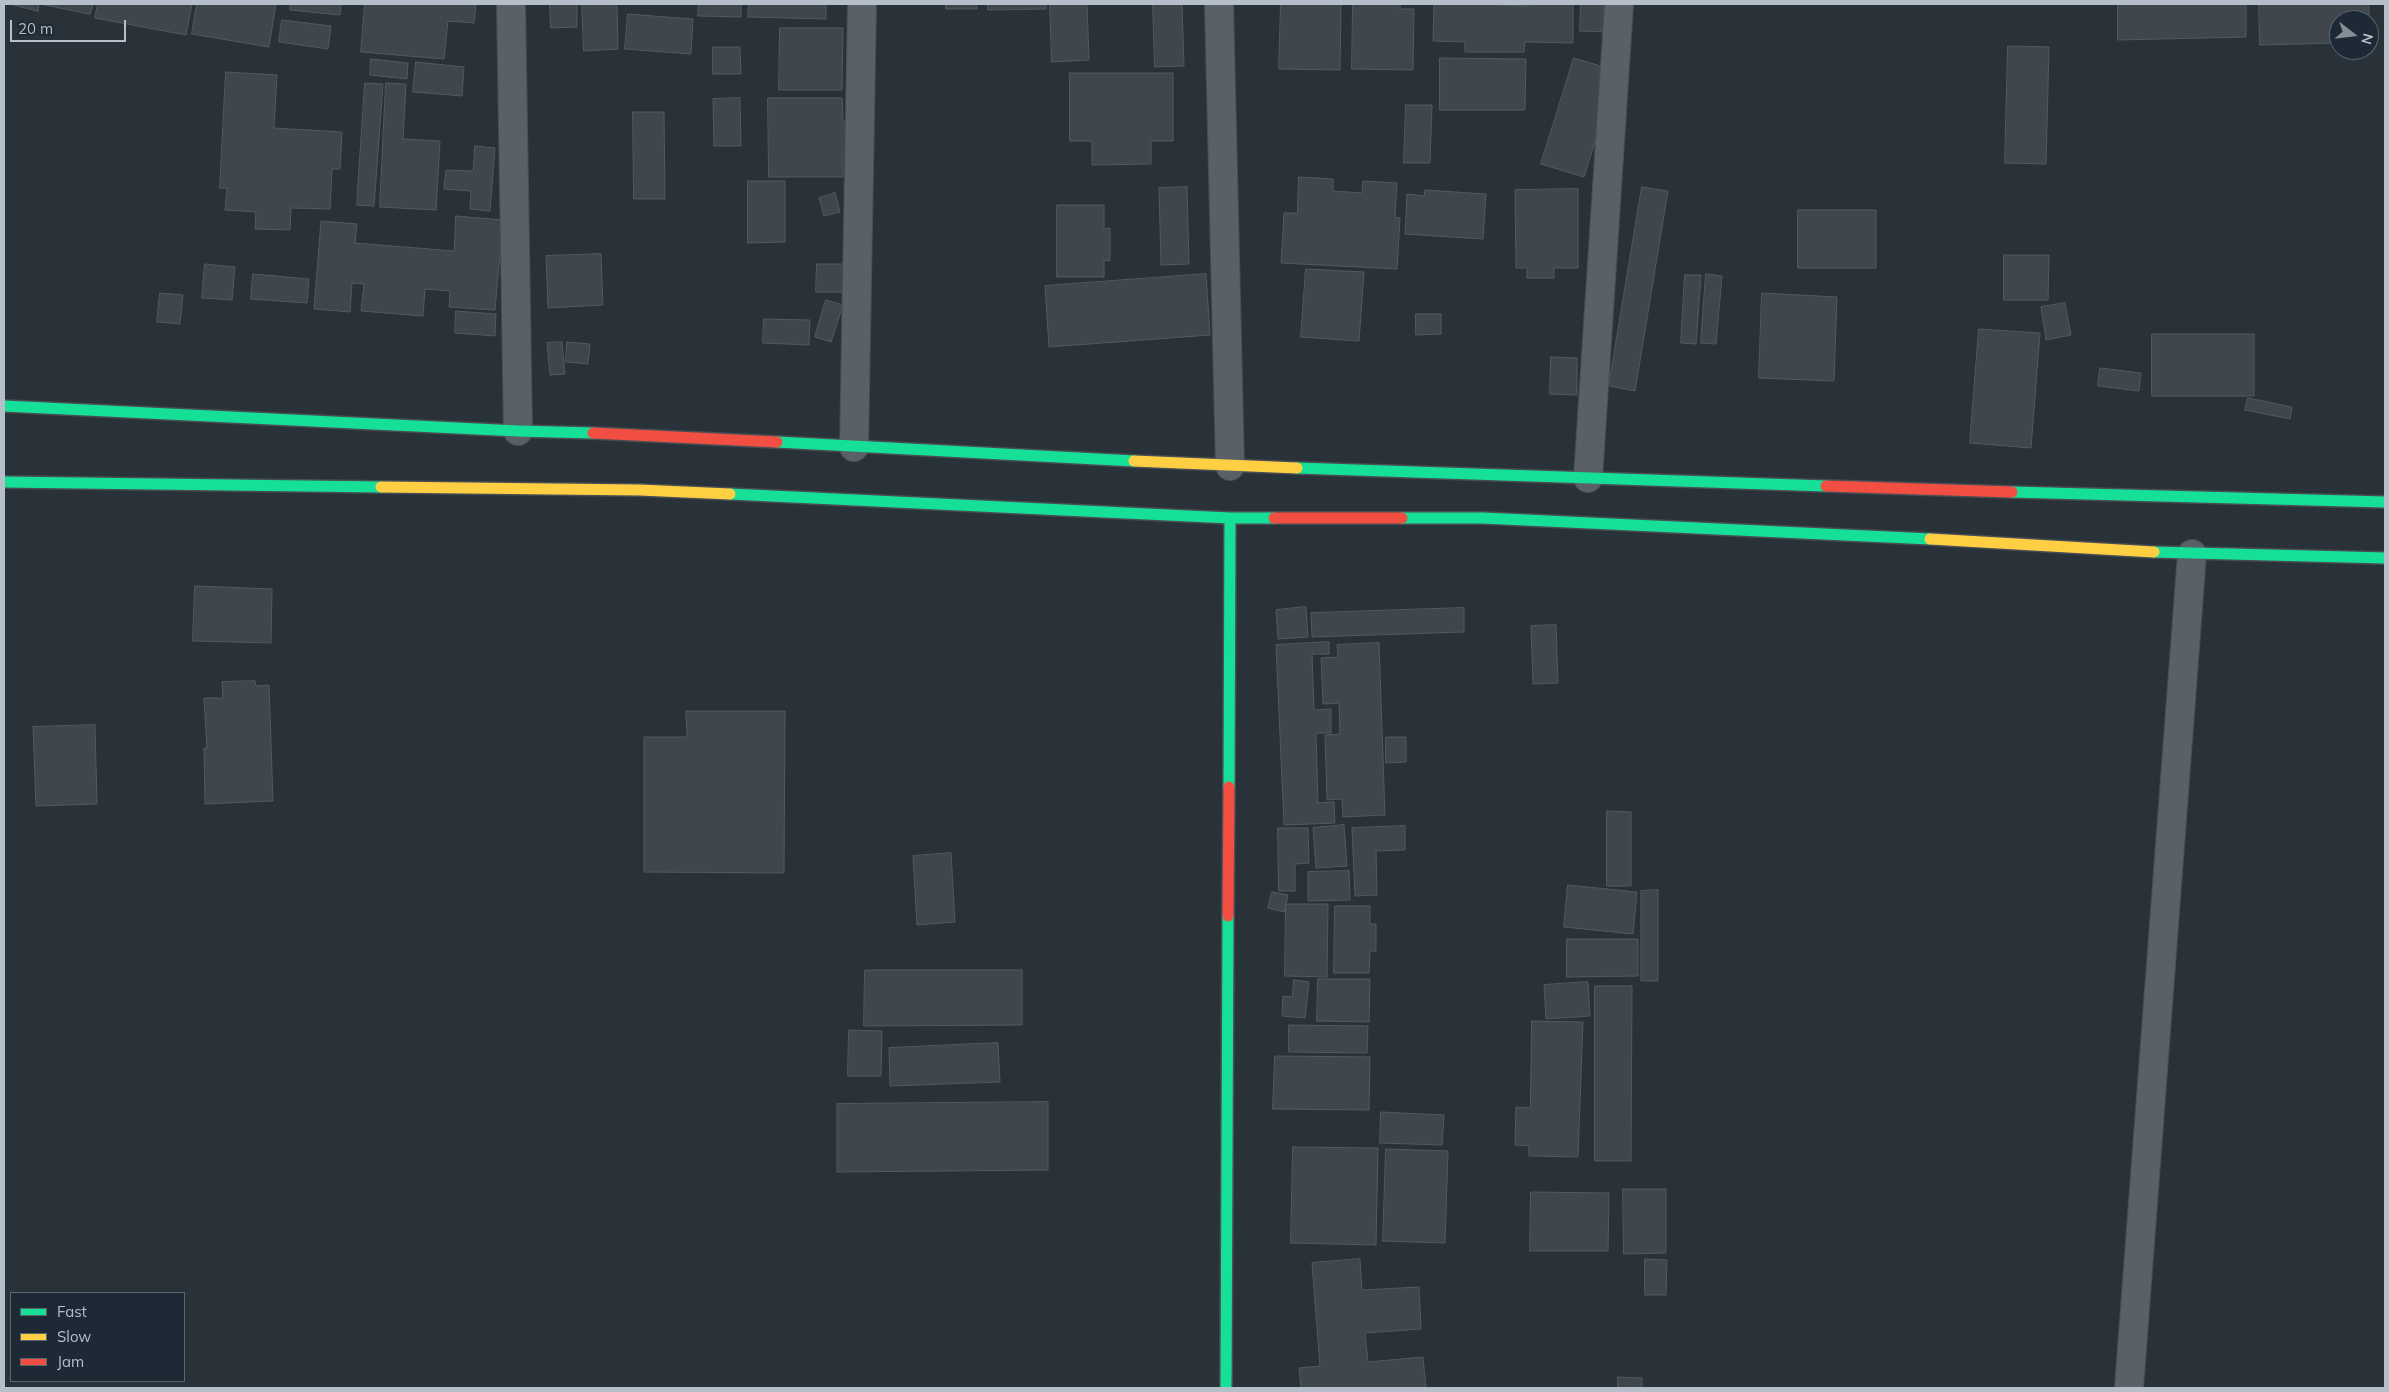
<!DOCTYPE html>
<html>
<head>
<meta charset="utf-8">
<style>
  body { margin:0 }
  #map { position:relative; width:2389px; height:1392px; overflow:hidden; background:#2a3239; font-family:Mulish,sans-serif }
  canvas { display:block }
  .frame { position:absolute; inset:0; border:5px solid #b5bfc9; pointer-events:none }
  .legend { position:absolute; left:10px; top:1292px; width:175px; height:90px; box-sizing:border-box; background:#1d2934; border:1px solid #5a6570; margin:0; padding:6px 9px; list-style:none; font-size:15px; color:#b5bfc9 }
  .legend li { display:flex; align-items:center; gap:10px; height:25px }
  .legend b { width:25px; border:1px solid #5a6570 }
  .north { position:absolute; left:2329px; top:10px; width:50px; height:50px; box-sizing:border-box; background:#1d2934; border:1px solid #5a6570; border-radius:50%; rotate:106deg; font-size:14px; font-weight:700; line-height:20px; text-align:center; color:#b5bfc9 }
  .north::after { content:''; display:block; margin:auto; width:18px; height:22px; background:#848e97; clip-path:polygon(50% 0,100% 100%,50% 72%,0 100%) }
  .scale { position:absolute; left:10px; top:20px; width:116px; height:22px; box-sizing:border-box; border:2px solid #b5bfc9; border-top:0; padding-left:6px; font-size:15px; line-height:18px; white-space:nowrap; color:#b5bfc9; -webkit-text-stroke:4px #1d2934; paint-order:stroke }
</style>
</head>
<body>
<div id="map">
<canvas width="2389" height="1392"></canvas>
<div class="frame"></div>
<ul class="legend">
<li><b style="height:6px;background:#16e098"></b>Fast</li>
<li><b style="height:6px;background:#ffcf43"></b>Slow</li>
<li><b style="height:6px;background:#f24e42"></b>Jam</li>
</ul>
<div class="north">N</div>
<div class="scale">20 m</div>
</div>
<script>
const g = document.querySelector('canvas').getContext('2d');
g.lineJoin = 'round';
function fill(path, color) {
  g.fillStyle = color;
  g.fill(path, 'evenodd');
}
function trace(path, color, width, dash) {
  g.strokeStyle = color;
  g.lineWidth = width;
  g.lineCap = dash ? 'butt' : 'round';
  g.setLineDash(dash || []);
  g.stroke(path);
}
const building = new Path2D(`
  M 11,4 L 39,4 L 38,11 Z
  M 41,4 L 93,4 L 90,14 Z
  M 98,4 L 192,4 L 186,35 L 95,18 Z
  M 197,4 L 276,4 L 269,47 L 192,34 Z
  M 291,4 L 341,4 L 340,15 L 290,10 Z
  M 365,4 L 476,4 L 474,23 L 448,21 L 444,59 L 361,52 Z
  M 550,4 L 577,4 L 577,27 L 551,28 Z
  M 582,4 L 617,4 L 618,49 L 584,51 Z
  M 699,4 L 741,4 L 741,17 L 698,16 Z
  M 749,4 L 826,4 L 826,19 L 748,17 Z
  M 946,4 L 977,4 L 977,9 L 946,9 Z
  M 988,4 L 1046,4 L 1046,9 L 988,10 Z
  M 1050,4 L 1087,4 L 1089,60 L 1052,62 Z
  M 1153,4 L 1182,4 L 1184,66 L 1155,67 Z
  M 1281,4 L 1341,4 L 1340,70 L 1279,69 Z
  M 1353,4 L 1400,4 L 1400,9 L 1414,9 L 1413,70 L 1352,69 Z
  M 1476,4 L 1529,6 L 1529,4 L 1573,4 L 1573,43 L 1525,42 L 1524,52 L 1465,52 L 1465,42 L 1433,41 L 1434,4 Z
  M 1581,4 L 1607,4 L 1606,32 L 1580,31 Z
  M 2118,4 L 2246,4 L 2246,37 L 2118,40 Z
  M 2259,4 L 2369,4 L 2369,20 L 2339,20 L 2339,43 L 2260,45 Z
  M 628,14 L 693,19 L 691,54 L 625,49 Z
  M 282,20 L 331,26 L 328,49 L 279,42 Z
  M 780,28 L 843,28 L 842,90 L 779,90 Z
  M 2008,46 L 2049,47 L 2046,164 L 2005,163 Z
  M 713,47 L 740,47 L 741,74 L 713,74 Z
  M 1440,58 L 1526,59 L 1525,110 L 1440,110 Z
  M 1574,58 L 1617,71 L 1584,177 L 1541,164 Z
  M 371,59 L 408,63 L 407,79 L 370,75 Z
  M 416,62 L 464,67 L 462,96 L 413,92 Z
  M 226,72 L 277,75 L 274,128 L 342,132 L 340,169 L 332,169 L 330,209 L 291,208 L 290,230 L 255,229 L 256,212 L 225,210 L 227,188 L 220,188 Z
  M 1070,73 L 1173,73 L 1173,141 L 1151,141 L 1151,164 L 1092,165 L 1092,141 L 1070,141 Z
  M 365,83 L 383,84 L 374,206 L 357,205 Z
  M 386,83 L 406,84 L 403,139 L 440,141 L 436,210 L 380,207 Z
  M 740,98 L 741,146 L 714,146 L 713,99 Z
  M 768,98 L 842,98 L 843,122 L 853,122 L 854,154 L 843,153 L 843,177 L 769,177 Z
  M 1406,105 L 1432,105 L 1430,163 L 1404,163 Z
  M 633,112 L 664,112 L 665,199 L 634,199 Z
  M 475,146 L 495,148 L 490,211 L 470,209 L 471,191 L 444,189 L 446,170 L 473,171 Z
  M 1299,177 L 1333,179 L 1333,191 L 1362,193 L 1363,181 L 1397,183 L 1395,217 L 1400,218 L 1397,269 L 1281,263 L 1284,213 L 1297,213 Z
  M 748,181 L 785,181 L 785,242 L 748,243 Z
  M 1187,187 L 1189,264 L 1161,265 L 1159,188 Z
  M 1642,187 L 1668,191 L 1635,391 L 1609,386 Z
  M 1578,189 L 1578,268 L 1554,268 L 1554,278 L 1527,278 L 1527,268 L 1516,268 L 1515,190 Z
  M 1425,190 L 1486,194 L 1483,239 L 1405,234 L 1407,194 L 1424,196 Z
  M 835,193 L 840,212 L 824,216 L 819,198 Z
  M 1057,205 L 1104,205 L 1104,229 L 1110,228 L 1110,261 L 1104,260 L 1104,277 L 1057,277 Z
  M 1798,210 L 1876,210 L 1876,268 L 1798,268 Z
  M 456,216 L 503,220 L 495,310 L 449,307 L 450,291 L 425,289 L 423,316 L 361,311 L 364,284 L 352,283 L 350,312 L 314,309 L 321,221 L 357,224 L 355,243 L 454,251 Z
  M 601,254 L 603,305 L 548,308 L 546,256 Z
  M 2004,255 L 2049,255 L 2048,300 L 2004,300 Z
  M 205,264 L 235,267 L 232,300 L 202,298 Z
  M 817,264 L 847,264 L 847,292 L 816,292 Z
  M 1306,269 L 1364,272 L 1359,341 L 1301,337 Z
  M 253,274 L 309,279 L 307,303 L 251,299 Z
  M 1206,274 L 1210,335 L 1049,347 L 1045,286 Z
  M 1706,274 L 1722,276 L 1716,344 L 1701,343 Z
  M 1685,275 L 1701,275 L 1696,344 L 1681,343 Z
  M 160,293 L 183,295 L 180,324 L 157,322 Z
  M 1762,293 L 1837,297 L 1834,381 L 1759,378 Z
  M 826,300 L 843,305 L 831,342 L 815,337 Z
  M 2065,303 L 2071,335 L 2046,340 L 2041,307 Z
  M 456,311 L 496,314 L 495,336 L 455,333 Z
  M 1416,314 L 1441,314 L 1441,334 L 1416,335 Z
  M 764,319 L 810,320 L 809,345 L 763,343 Z
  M 1979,329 L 2040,333 L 2031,448 L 1970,443 Z
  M 2152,334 L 2254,334 L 2254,396 L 2152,396 Z
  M 562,342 L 565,374 L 550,375 L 547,343 Z
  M 567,342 L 590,344 L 588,364 L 566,362 Z
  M 1551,357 L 1577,358 L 1577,395 L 1550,394 Z
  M 2100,368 L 2141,373 L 2139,391 L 2098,386 Z
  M 2248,398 L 2292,407 L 2290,419 L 2245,410 Z
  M 195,586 L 272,589 L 271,643 L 193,641 Z
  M 1306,607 L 1308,637 L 1278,639 L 1276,610 Z
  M 1464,608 L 1464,632 L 1312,637 L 1311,613 Z
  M 1556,625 L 1558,683 L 1533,684 L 1531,626 Z
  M 1329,642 L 1329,654 L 1312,654 L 1314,710 L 1331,709 L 1331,733 L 1316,733 L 1318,803 L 1334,802 L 1335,823 L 1284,825 L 1276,645 Z
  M 1379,643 L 1385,815 L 1343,817 L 1342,799 L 1327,800 L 1325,735 L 1340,734 L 1339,703 L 1323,704 L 1321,658 L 1338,657 L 1337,645 Z
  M 255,681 L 256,686 L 269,685 L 273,801 L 205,804 L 204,748 L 207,748 L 204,698 L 223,698 L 222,682 Z
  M 686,711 L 785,711 L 784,873 L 644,872 L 644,737 L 687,737 Z
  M 95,725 L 97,804 L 36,806 L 33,727 Z
  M 1386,737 L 1406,737 L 1406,762 L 1386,763 Z
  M 1607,811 L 1631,812 L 1631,886 L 1607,886 Z
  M 1344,825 L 1347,866 L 1316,868 L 1313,828 Z
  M 1405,826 L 1405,850 L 1376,851 L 1377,895 L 1355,896 L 1352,828 Z
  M 1278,828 L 1308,828 L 1309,863 L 1295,864 L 1295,891 L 1279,891 Z
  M 951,853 L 955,922 L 917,925 L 913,856 Z
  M 1349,871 L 1350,900 L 1308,901 L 1308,872 Z
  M 1568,885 L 1637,892 L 1633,934 L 1564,927 Z
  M 1658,890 L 1658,981 L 1641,981 L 1641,891 Z
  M 1272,892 L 1288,895 L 1284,912 L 1268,908 Z
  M 1286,904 L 1328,904 L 1327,977 L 1285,976 Z
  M 1335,906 L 1370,906 L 1370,924 L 1376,924 L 1376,951 L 1370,951 L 1369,973 L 1334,973 Z
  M 1567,939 L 1638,939 L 1638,976 L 1567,977 Z
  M 865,970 L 1022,970 L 1022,1025 L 864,1026 Z
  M 1318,979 L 1370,979 L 1369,1022 L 1317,1021 Z
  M 1294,980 L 1309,982 L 1305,1018 L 1282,1016 L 1283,996 L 1292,997 Z
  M 1588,982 L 1590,1016 L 1546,1019 L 1544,985 Z
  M 1595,986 L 1632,986 L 1631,1161 L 1595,1161 Z
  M 1532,1021 L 1583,1022 L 1578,1157 L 1529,1156 L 1529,1146 L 1515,1145 L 1516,1107 L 1530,1108 Z
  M 1289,1025 L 1368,1026 L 1367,1053 L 1289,1052 Z
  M 849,1030 L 882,1031 L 881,1076 L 848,1076 Z
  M 998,1043 L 1000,1082 L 890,1086 L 889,1048 Z
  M 1275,1056 L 1370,1057 L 1369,1110 L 1273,1109 Z
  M 1048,1102 L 1048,1170 L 837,1172 L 837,1104 Z
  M 1381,1112 L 1444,1115 L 1442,1145 L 1380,1143 Z
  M 1293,1147 L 1378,1148 L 1376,1245 L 1291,1243 Z
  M 1386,1149 L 1448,1151 L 1445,1243 L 1383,1241 Z
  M 1623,1189 L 1666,1189 L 1666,1253 L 1624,1254 Z
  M 1531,1192 L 1609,1193 L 1608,1251 L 1530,1251 Z
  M 1360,1259 L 1362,1290 L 1419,1287 L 1421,1329 L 1365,1333 L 1368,1362 L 1423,1357 L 1426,1388 L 1301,1388 L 1299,1368 L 1320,1366 L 1312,1263 Z
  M 1645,1259 L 1667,1260 L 1666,1295 L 1645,1295 Z
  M 1618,1377 L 1642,1378 L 1642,1388 L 1618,1388 Z`);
const street = new Path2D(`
  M 511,4 L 518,431
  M 1219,4 L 1230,466
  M 854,447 L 862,4
  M 1588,478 L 1619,4
  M 2129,1388 L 2192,554`);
const fast = new Path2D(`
  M 4,406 L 518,431 L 593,433
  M 777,442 L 1134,461
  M 1297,468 L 1826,486
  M 4,482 L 381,487
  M 2012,492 L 2385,502
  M 730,494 L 1230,518 L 1274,518
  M 1402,518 L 1483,518 L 1930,539
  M 2154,552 L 2385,558
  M 1229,787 L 1230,518
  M 1226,1388 L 1228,916`);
const slow = new Path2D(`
  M 1134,461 L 1297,468
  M 381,487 L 640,490 L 730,494
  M 1930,539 L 2154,552`);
const jam = new Path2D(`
  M 593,433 L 777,442
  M 1826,486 L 2012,492
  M 1274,518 L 1402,518
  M 1228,916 L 1229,787`);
fill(building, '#3f464c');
trace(building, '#525a61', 1);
trace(street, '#484e53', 30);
trace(fast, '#484e53', 14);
trace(slow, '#484e53', 14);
trace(jam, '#484e53', 14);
trace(street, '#5a6067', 28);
trace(fast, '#16e098', 11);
trace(slow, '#ffcf43', 11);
trace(jam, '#f24e42', 11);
</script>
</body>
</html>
